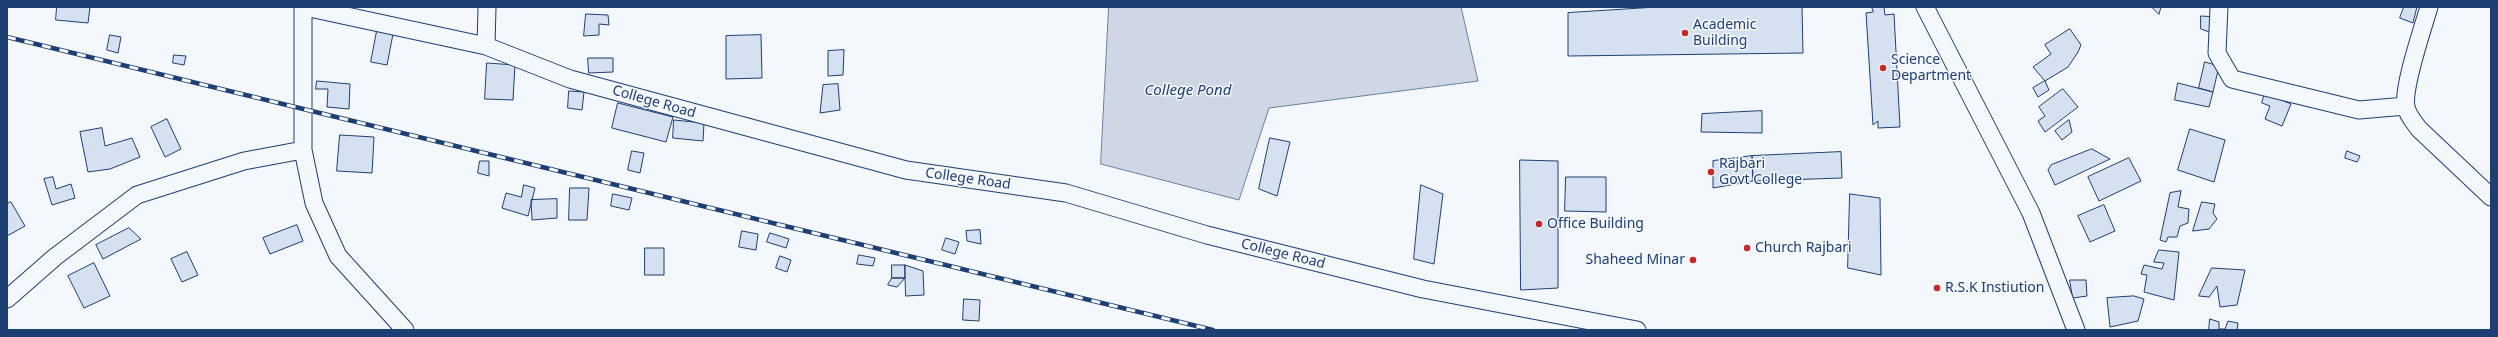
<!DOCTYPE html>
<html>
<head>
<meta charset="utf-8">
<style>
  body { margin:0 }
  #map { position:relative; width:2498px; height:337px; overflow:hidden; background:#f4f7fb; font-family:"Noto Sans",sans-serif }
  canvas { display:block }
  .frame { position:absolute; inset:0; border:8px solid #1d3f73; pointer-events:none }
</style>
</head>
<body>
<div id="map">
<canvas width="2498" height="337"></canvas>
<div class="frame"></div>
</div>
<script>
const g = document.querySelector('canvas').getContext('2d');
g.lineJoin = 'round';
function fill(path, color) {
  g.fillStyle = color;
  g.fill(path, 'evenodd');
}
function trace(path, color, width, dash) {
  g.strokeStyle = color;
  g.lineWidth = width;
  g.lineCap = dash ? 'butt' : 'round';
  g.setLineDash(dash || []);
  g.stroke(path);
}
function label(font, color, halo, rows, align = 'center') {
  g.font = font + ' "Noto Sans",sans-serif';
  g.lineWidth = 3;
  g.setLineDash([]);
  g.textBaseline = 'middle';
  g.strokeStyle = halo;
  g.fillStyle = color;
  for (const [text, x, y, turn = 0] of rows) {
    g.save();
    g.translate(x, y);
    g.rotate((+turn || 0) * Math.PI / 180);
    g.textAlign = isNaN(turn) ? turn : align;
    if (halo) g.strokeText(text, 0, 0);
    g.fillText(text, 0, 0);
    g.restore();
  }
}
const water = new Path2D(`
  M 1109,7 L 1461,7 L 1478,81 L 1269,108 L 1239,200 L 1101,164 Z`);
const building = new Path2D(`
  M 57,7 L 90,7 L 88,23 L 56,20 Z
  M 1657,7 L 1802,7 L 1803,53 L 1568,56 L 1568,13 Z
  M 1872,7 L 1884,7 L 1885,15 L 1894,14 L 1900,127 L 1878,128 L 1878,121 L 1873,125 L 1866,13 L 1873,12 Z
  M 2152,7 L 2161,7 L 2159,14 Z
  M 2404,7 L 2417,7 L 2413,23 L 2400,18 Z
  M 586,14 L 608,15 L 609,25 L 599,24 L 599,35 L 584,36 Z
  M 2201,16 L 2217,17 L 2212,33 L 2201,29 Z
  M 2070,29 L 2081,45 L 2078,52 L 2068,67 L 2045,81 L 2033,67 L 2051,54 L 2045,45 Z
  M 377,31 L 393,34 L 387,65 L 371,62 Z
  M 110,35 L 121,37 L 118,53 L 107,50 Z
  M 761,35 L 762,78 L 726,79 L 726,36 Z
  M 844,50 L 843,75 L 828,76 L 828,51 Z
  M 174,55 L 186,56 L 184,65 L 173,63 Z
  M 588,58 L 613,58 L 613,72 L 589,73 Z
  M 2205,62 L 2219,66 L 2213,92 L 2199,88 Z
  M 487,63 L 515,65 L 513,100 L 485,99 Z
  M 317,81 L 350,84 L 349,109 L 327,107 L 328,89 L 316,89 Z
  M 2045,81 L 2049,90 L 2038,97 L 2033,88 Z
  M 2178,83 L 2213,92 L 2209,107 L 2175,100 Z
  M 838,84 L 840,110 L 820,113 L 823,85 Z
  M 2063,89 L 2078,107 L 2045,132 L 2038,121 L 2045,116 L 2039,107 Z
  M 569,91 L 584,92 L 582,110 L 568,108 Z
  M 2265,93 L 2291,104 L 2282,126 L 2265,119 L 2270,106 L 2262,103 Z
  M 618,103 L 673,117 L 666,142 L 612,128 Z
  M 1762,111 L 1762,133 L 1701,132 L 1702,114 Z
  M 167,119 L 181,149 L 165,157 L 151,127 Z
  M 674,120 L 704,123 L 703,141 L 673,138 Z
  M 2069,120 L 2072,132 L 2062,140 L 2055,131 Z
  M 102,128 L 105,146 L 132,138 L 140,157 L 110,169 L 88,172 L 80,132 Z
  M 2190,129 L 2225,140 L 2214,182 L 2178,170 Z
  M 340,135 L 374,137 L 372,173 L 337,171 Z
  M 1270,138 L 1290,142 L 1277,196 L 1259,189 Z
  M 2092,149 L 2110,159 L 2055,185 L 2048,170 L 2051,165 Z
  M 632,151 L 644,153 L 640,173 L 628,170 Z
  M 2347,151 L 2360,156 L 2357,162 L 2345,158 Z
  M 1841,152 L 1842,178 L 1753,181 L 1752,156 Z
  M 1752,156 L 1753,181 L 1713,188 L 1713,161 Z
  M 2129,158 L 2141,181 L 2099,201 L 2088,177 Z
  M 1520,160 L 1558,161 L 1558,288 L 1521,290 Z
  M 480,161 L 489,161 L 489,176 L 478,173 Z
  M 53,177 L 56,189 L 71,184 L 75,198 L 52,205 L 44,179 Z
  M 1566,177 L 1606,177 L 1606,212 L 1565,211 Z
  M 524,185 L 535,188 L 528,216 L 502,208 L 506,193 L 521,197 Z
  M 1421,185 L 1443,194 L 1434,264 L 1414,259 Z
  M 570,188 L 589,188 L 587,220 L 569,220 Z
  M 2181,191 L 2178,207 L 2189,209 L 2188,223 L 2180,226 L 2177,237 L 2168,237 L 2166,242 L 2160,240 L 2170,193 Z
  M 613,194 L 632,198 L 629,210 L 611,206 Z
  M 1850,194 L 1880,198 L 1881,275 L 1848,268 Z
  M 557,199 L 557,218 L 532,220 L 531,200 Z
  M 11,202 L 25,226 L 7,236 L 7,204 Z
  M 2202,202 L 2215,204 L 2213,213 L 2217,219 L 2209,229 L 2193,231 Z
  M 2104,205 L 2115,231 L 2090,242 L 2078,216 Z
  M 297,225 L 303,241 L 270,254 L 263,238 Z
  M 129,228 L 141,239 L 103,259 L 96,245 Z
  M 980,230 L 981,244 L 967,241 L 966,231 Z
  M 742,231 L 758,234 L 756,250 L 739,247 Z
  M 770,233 L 789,239 L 786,248 L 767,242 Z
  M 946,238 L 959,242 L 955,254 L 942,250 Z
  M 645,248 L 664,248 L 664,275 L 645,275 Z
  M 2159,250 L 2179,252 L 2174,300 L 2144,292 L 2147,275 L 2141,274 L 2144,265 L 2162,269 L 2164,263 L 2154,262 Z
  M 187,252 L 198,275 L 182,282 L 171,259 Z
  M 859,255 L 875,258 L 873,266 L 857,264 Z
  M 780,256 L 791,260 L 787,272 L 776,268 Z
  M 94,263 L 110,296 L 84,308 L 68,276 Z
  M 892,265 L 905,265 L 905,278 L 892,278 Z
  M 905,265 L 923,271 L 924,295 L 906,296 Z
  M 2212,268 L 2245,270 L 2237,305 L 2220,307 L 2217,286 L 2209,297 L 2199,296 Z
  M 892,278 L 905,278 L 897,287 L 888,285 Z
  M 2070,280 L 2086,280 L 2087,296 L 2073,298 Z
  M 2134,296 L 2144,299 L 2138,321 L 2110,327 L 2107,298 Z
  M 964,299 L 980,300 L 979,321 L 963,320 Z
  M 2210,319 L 2219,322 L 2219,329 L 2225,329 L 2228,321 L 2238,323 L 2237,330 L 2209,330 Z`);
const minor = new Path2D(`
  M 303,7 L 303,150 L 314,203 L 338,256 L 405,330
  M 305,7 L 486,46 L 570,79 L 906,170 L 1066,193 L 1207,235 L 1423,289 L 1637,330
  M 1925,7 L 2031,213 L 2076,330
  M 2219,7 L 2217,53 L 2232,79 L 2359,110 L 2406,106
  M 2429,7 C 2423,28 2402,88 2406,107 C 2408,116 2414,122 2419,129 L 2491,197
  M 486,46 L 487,7
  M 7,299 L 55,257 L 137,195 L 244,161 L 303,150`);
const rail = new Path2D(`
  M 7,37 L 1213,330`);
const markers = [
  [1685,33,4,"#c62828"],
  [1883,68,4,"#c62828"],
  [1711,172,4,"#c62828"],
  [1539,224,4,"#c62828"],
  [1747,248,4,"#c62828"],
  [1693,260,4,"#c62828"],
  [1937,288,4,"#c62828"]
];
const poiNames = [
  ["Academic",1693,25],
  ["Building",1693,41],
  ["Science",1891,60],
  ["Department",1891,76],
  ["Rajbari",1719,164],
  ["Govt College",1719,180],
  ["Office Building",1547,224],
  ["Church Rajbari",1755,248],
  ["Shaheed Minar",1685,260,"right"],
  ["R.S.K Instiution",1945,288]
];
const streetNames = [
  ["College Road",654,102,16],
  ["College Road",968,179,8],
  ["College Road",1283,254,14]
];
const waterNames = [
  ["College Pond",1188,91]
];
fill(water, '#cfd7e4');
trace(water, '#687fa3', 1);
fill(building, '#d5e0f0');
trace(building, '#1d3f73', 1);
trace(minor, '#1d3f73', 19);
trace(minor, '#f4f7fb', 17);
trace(rail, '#1d3f73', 4.5);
trace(rail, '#f4f7fb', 3, [9]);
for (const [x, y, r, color] of markers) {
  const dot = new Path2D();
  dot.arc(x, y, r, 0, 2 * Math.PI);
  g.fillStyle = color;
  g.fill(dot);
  trace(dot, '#f4f7fb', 1.5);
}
label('14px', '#1d3f73', '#f4f7fb', poiNames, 'left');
label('14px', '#1d3f73', '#f4f7fb', streetNames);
label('italic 15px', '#1d3f73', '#f4f7fb', waterNames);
</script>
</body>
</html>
